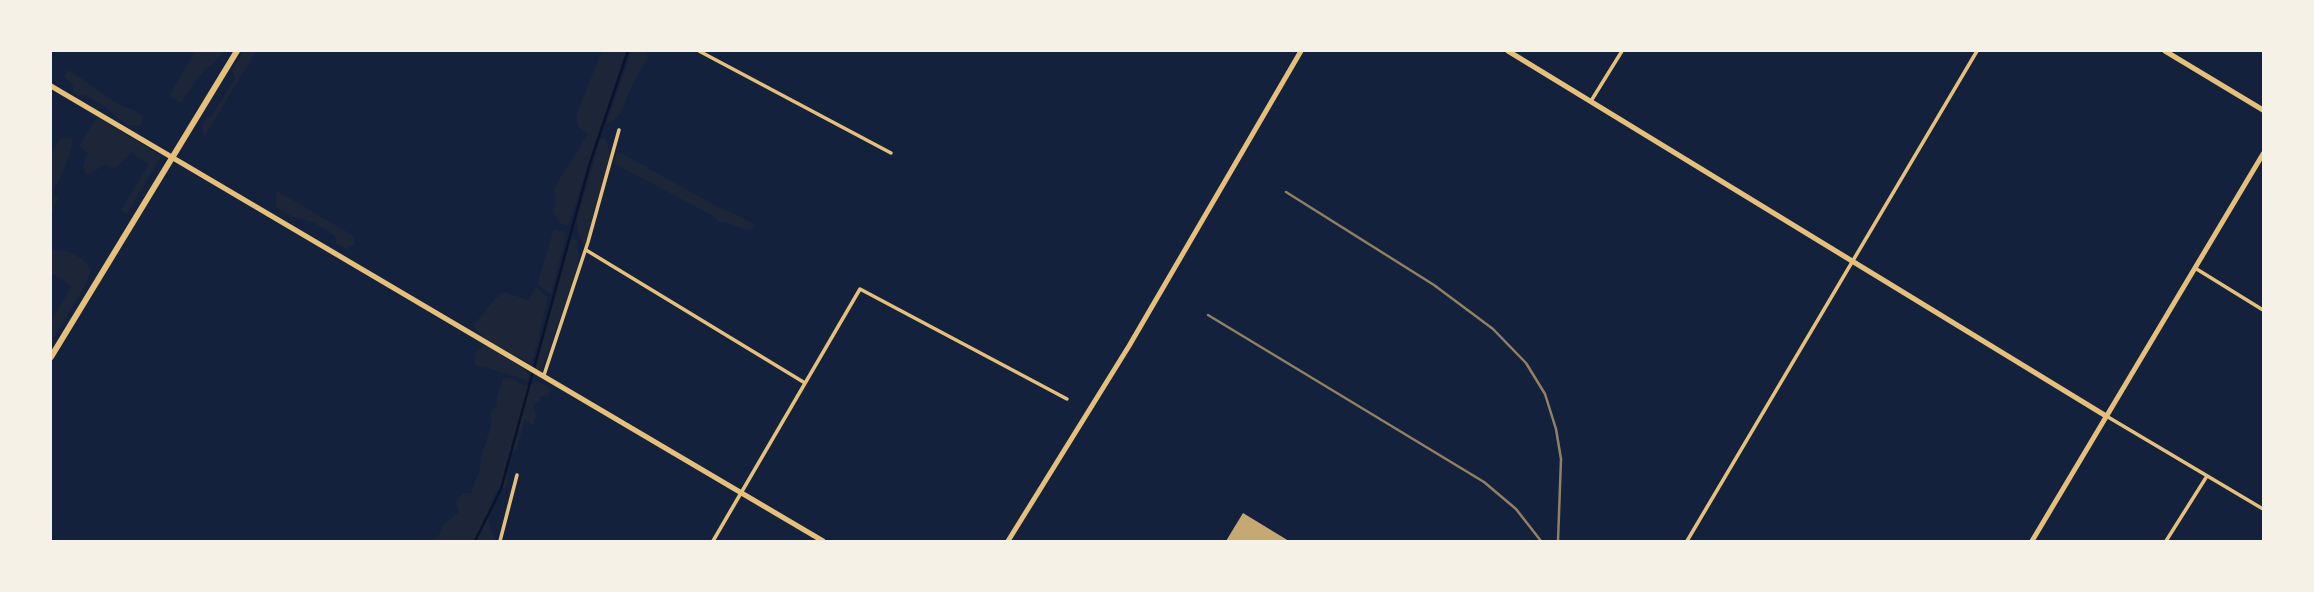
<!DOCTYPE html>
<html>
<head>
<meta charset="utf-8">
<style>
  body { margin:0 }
  #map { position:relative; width:2314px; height:592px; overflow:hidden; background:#14213d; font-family:Commissioner,sans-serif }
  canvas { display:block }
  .frame { position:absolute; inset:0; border:52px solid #f6f1e7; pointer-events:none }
</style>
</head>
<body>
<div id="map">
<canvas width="2314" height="592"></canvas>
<div class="frame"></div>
</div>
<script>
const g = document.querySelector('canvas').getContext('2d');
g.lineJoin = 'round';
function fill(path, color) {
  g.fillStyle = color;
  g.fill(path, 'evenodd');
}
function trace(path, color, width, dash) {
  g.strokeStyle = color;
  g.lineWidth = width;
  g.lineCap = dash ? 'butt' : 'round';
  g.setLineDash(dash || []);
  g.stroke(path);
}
const green = new Path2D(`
  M 195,51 L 223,51 C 217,63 210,64 202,73 C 194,82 188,93 181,103 L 169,96 Z
  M 244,51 L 256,51 L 205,136 L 202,129 L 204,121 L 212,115 L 235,79 L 232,70 Z
  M 602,51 L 626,51 L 568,226 L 560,223 L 553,212 L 555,200 L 554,188 L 588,134 L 578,126 L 576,115 Z
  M 632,51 L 647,51 L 648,58 C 642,67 636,77 631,88 C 624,102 624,118 606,124 Z
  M 69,70 L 118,104 L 132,109 L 143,116 L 141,125 L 127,125 L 110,111 L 86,95 L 78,96 L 73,92 L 73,85 L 64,76 Z
  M 97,117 L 161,156 L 127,214 L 121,210 L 149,164 L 131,153 L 115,168 L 105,165 L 86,175 L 83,165 L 88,153 L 79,146 Z
  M 61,138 L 73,139 C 70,158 62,175 53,191 L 58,198 L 51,217 L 51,153 Z
  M 605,138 C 622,176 587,195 593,233 L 583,245 L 577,230 L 577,218 L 600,140 Z
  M 616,153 L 623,154 L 716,206 L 742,217 L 756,226 L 750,231 L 725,222 L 718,222 L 715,217 L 615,164 Z
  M 277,191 L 354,236 L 354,245 L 347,249 L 336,244 L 335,236 L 313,222 L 293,217 L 276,207 Z
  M 554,229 L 567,233 L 551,294 L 537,284 Z
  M 571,239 L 578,240 L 578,266 L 541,372 L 535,368 Z
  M 51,250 C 68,250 81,255 91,269 L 86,284 L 51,342 L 51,320 L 72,286 L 51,273 Z
  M 536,287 L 548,298 L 534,356 L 530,363 C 510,351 486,345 473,325 C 484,315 491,299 504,292 L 528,300 Z
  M 485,344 L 525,370 L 529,375 L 527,381 C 517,376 510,374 500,372 C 491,370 488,366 478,367 L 475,364 L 474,354 Z
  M 503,378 L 510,378 L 525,386 C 537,381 541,381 551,390 L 548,396 L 540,396 L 540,401 L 533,405 L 536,415 L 533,426 L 525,419 L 517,448 L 506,462 L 508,477 L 506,488 L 497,490 C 486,513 486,518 496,541 L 431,541 L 440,534 L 442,526 L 459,512 L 456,502 L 463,493 L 471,493 L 480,468 L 481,457 L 492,423 L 490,413 L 497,405 C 496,392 501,390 503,378 Z`);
const stream = new Path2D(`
  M 475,541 L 501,489 L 590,163 L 628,51`);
const building = new Path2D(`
  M 1243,513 L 1289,541 L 1226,541 Z`);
const minor = new Path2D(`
  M 699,51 L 891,153
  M 1591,101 L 1622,51
  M 586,250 L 805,383
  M 2195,268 L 2263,310
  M 544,375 L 588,242 L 619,130
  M 2108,417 L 2263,509
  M 500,541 L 517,475
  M 713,541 L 860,289 L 1067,399
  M 1687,541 L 1977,51
  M 2166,541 L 2207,476`);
const tertiary = new Path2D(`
  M 1508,51 L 2106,416
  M 51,86 L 823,541`);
const secondary = new Path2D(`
  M 2165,51 L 2263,110
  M 1008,541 L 1129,346 L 1301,51
  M 2032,541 L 2263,154`);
const primary = new Path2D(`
  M 51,357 L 237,51`);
const rail = new Path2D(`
  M 1286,192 L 1434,285 L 1493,329 L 1526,363 L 1545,394 L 1556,429 L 1561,459 L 1558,541
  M 1208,315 L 1484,482 L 1516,509 L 1541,541`);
fill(green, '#1d2539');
trace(stream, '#0b132b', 2.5);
fill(building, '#c6a872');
trace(minor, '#e5c07b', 3.5);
trace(tertiary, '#e5c07b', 5);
trace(secondary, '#e5c07b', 5);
trace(primary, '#e5c07b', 6);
trace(rail, '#918062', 2.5);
</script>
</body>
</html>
